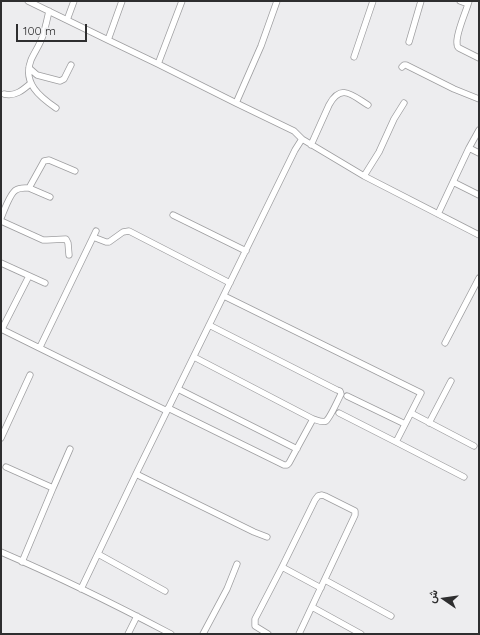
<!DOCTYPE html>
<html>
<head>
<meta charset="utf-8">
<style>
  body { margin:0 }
  #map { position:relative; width:480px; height:635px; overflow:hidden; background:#ededef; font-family:Quicksand,Vazirmatn,sans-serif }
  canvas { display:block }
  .frame { position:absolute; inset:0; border:2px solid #2e2e2f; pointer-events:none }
  .north { position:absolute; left:424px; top:579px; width:40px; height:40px; -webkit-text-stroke:3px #ededef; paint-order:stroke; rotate:283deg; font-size:11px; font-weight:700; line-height:16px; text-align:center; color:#2e2e2f }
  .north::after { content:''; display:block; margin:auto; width:14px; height:18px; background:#2e2e2f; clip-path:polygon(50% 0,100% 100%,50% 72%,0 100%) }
  .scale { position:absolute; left:16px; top:24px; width:71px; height:18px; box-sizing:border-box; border:2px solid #2e2e2f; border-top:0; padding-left:5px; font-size:12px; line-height:14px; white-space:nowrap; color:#2e2e2f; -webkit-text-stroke:3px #ededef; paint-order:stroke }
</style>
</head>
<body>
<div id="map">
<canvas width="480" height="635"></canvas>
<div class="frame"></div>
<div class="north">ش</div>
<div class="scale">100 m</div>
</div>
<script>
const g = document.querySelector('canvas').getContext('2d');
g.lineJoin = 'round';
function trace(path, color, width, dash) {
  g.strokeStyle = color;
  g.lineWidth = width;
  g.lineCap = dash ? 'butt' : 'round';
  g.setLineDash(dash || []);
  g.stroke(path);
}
const street = new Path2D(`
  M 28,1 L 108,40 L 158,64 L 236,103 L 294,131 L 302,139
  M 460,1 L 468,4
  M 469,1 C 466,12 456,33 457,43 C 457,47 457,46 459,48 L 479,58
  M 49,11 C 47,20 45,30 42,38 C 39,46 34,53 31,60 C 22,83 40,97 56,108
  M 67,20 L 74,1
  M 108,40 L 122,1
  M 409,42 L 421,1
  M 354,57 L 373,1
  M 158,64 L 182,1
  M 402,67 L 404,65 L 406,65 L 454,89 L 479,99
  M 29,68 L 37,75 L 60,81 L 64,79 L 71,65
  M 4,94 C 15,97 23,90 31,83
  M 236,103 L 261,46 L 277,1
  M 311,145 L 329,105 C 341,83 352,95 368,105
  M 469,148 L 479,153
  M 364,176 L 379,152 L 394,119 L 404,103
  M 453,182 L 479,195
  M 29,188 L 50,197
  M 438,214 L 469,148 L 479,130
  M 173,215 L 246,251
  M 1,218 C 4,211 10,193 16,190 C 20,187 25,188 29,188 L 44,161 L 49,160 L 75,171
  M 1,221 L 43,240 L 47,240 L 66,239 L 68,243 L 69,255
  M 93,237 L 106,242 L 109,242 L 123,232 L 129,231 L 230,283
  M 1,263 L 45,283
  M 224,296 L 421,393 L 396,442 L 464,477
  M 1,329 L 167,411
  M 2,329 L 29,276
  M 445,343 L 479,278
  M 40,347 L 96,231
  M 194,357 L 313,419 C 317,420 322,423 326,421 C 330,418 339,398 341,394 L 340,391 L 337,390 L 209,325
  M 178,389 L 297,449
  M 347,396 L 405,424
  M 168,408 L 284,465 L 287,465 L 289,463 L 313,419
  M 339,413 L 396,442
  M 411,413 L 474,446
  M 429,423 L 451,381
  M 1,438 L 30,375
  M 6,467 L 53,488 L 22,562
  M 136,474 L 254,532 L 267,537
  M 53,488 L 70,449
  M 1,552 C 59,577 116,605 171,634
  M 98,554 L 165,591
  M 282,567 L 321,588
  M 325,580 L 391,616
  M 81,589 L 136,474 L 295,150 L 302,139 L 364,176 L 479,235
  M 312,607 L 361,634
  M 128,634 L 137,616
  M 203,634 L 227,589 L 237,564
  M 268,634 L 255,626 L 255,619 L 282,567 L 315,500 L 318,496 L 322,495 L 325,496 L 355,511 L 355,515 L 299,634`);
trace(street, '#9e9ea0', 7);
trace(street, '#fff', 5.5);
</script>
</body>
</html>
